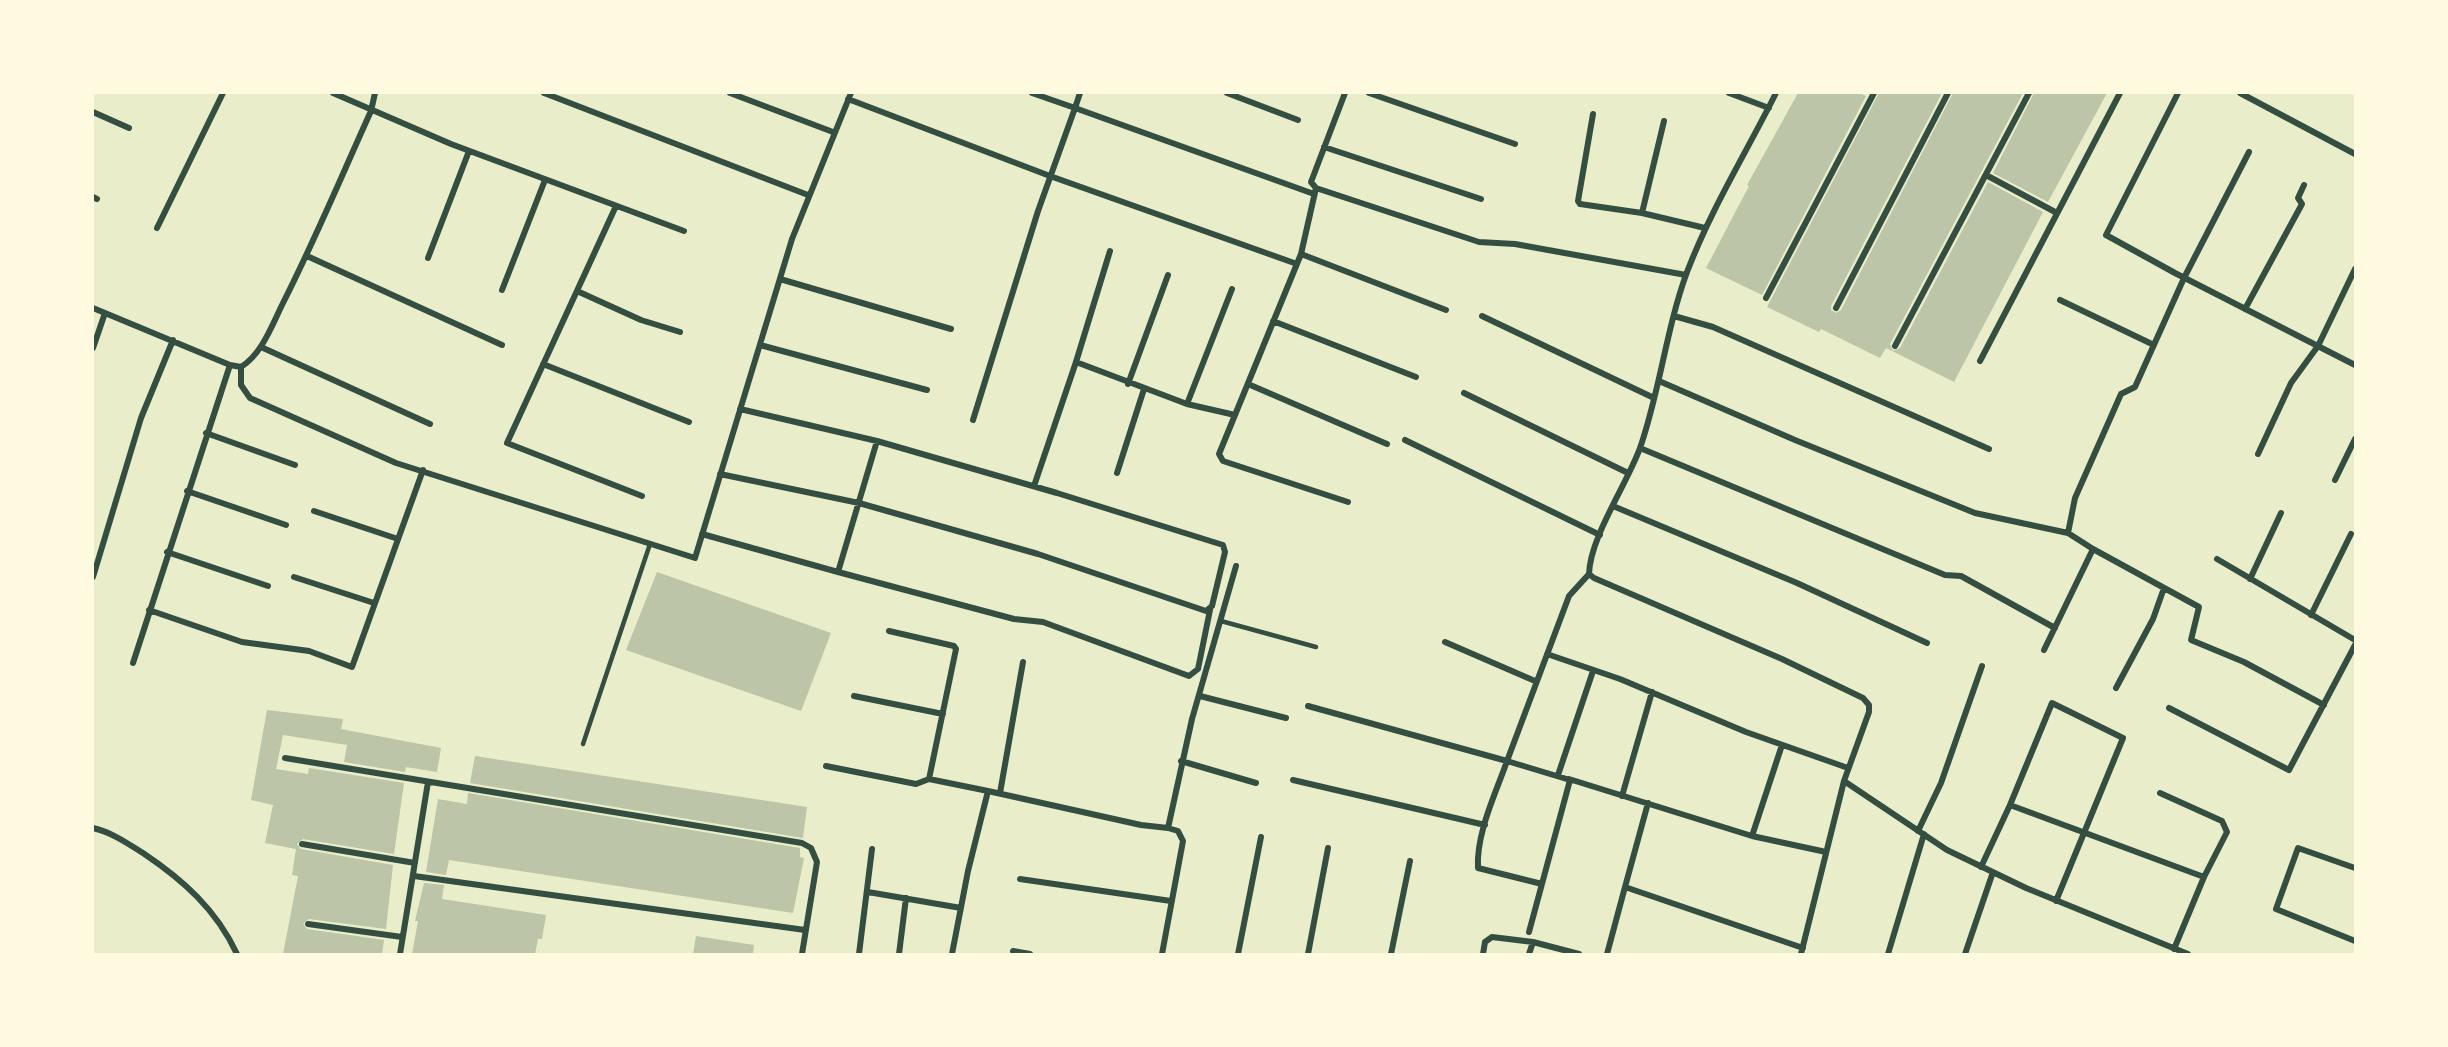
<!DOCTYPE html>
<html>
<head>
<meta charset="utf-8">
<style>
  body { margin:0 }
  #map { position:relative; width:2448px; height:1047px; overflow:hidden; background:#e9edc9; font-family:Ubuntu,sans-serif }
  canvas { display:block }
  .frame { position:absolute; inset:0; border:94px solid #fefae0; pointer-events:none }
</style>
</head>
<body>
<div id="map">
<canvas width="2448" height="1047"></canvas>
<div class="frame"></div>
</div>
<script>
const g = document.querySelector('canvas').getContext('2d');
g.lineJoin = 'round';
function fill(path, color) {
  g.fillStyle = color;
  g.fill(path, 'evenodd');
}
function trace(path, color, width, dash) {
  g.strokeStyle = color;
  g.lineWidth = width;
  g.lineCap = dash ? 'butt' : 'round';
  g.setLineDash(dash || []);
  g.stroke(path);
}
const building = new Path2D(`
  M 1798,93 L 1859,93 L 1866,96 L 1762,295 L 1706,268 L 1749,186 L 1747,185 Z
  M 1879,93 L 1942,93 L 1831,306 L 1831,310 L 1836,313 L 1841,310 L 1953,93 L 2023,93 L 1890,344 L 1893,351 L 1900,348 L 1988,182 L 2043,212 L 1954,382 L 1886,348 L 1880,358 L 1821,329 L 1819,332 L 1767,307 Z
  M 2034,93 L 2107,93 L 2048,202 L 1993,173 Z
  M 657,572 L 831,633 L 801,711 L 626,650 Z
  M 267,710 L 343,719 L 341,729 L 441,748 L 437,772 L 406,767 L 405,772 L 344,762 L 347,745 L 283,735 L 276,769 L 308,774 L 309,768 L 404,783 L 394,854 L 303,839 L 297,844 L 301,849 L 393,865 L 386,929 L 309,919 L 303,924 L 307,929 L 384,940 L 382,954 L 283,954 L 298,876 L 292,875 L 296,849 L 265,843 L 273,805 L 251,800 Z
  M 475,756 L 807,807 L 803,838 L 470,783 Z
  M 468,793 L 800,848 L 800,857 L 804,858 L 793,913 L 449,860 L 446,875 L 426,872 L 438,799 L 467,804 Z
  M 424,883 L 444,885 L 442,899 L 546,915 L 542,939 L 538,939 L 535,954 L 412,954 L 418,921 L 415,921 Z
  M 696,936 L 754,945 L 753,954 L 693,954 Z`);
const service = new Path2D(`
  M 1221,621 L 1316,647
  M 583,744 L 650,544`);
const minor = new Path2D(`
  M 333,93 L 451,144 L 684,231
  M 544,93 L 808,195
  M 730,93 L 833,132
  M 1032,93 L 1075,108 L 1080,93
  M 1227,93 L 1298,120
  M 1369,93 L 1515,144
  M 1729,93 L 1769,108
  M 1776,93 C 1746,153 1711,209 1687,272 C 1666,329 1660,391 1640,448 C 1627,484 1590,537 1589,574 L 1594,578 L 1782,659 L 1863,698 L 1869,705 L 1869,712 L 1844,781 L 1801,954
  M 2178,93 L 2106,235 L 2175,273 L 2355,365
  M 2240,93 L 2355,154
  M 848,99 L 1050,176 L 1297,264
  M 93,112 L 129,128
  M 1593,114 L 1578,201 L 1580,204 L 1642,213
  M 1664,121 L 1642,213 L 1705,228
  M 1324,147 L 1481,199
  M 1986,175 L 2057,213
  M 1316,188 L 1311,182 L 1345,93
  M 93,197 L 97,199
  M 616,206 L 507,443 L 642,496
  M 157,228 L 223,93
  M 1110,251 L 1076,362 L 1187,404 L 1235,415
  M 1301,254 L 1446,310
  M 307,256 L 502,345
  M 428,258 L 469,151
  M 780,279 L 951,329
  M 502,290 L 545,180
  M 577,291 L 641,320 L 680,332
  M 1766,298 L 1874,93
  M 2060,300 L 2154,345
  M 93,308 L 230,365 L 241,367 C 262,354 272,325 283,303 C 315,240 342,175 371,111 L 375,93
  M 1836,308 L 1948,93
  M 2245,309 L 2302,204 L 2298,198 L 2304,185
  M 1482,316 L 1654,398
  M 1674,316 L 1713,327 L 1989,449
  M 1273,321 L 1416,377
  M 760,345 L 927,390
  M 1895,346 L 2029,93
  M 261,347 L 430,424
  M 93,348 L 105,313
  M 1980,361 L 2120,93
  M 543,364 L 689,422
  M 241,367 L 241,385 L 250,398 L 396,463 L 695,558 L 792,239 L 851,93
  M 1659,381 L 1795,440 L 1975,513 L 2068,533
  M 1128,384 L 1168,275
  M 1248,384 L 1387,444
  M 1464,393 L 1628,473
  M 1187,404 L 1232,289
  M 973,420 L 1038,211 L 1075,108 L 1314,194
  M 206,433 L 295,465
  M 1405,440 L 1600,535
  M 1640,448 L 1945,575 L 1961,576 L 2055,628
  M 2258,454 L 2291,383 L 2318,346 L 2355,269
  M 1117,473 L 1144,389
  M 720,474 L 859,503 L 1038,554 L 1206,611 L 1212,606 L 1225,552 L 1223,545 L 1057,493 L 877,441 L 740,409
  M 2335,480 L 2355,439
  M 1034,486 L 1076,362
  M 187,491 L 286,525
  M 1348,502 L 1223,461 L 1219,454 L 1301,254 L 1316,188 L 1479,242 L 1515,244 L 1686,275
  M 1613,506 L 1797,583 L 1927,643
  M 314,511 L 398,539
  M 702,534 L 838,572 L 877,441
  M 2093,549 L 2068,533 L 2075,498 L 2121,394 L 2135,387 L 2184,278 L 2249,152
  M 167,552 L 268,586
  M 2217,559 L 2355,640
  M 838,572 L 1014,619 L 1043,622 L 1189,676 L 1198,669 L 1210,610
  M 93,577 L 141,418 L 173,340
  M 294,577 L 374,603
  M 2250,579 L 2281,513
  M 149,610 L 242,642 L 309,651 L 352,667 L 423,470
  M 2311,615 L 2351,534
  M 889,631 L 954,646 L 956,649 L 929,779 L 988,791
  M 1445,642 L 1535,681
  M 2044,650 L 2093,549 L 2199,607 L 2191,640 L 2244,662 L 2324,705
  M 1547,654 L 1620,679 L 1746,732 L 1848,768
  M 133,663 L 230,365
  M 2116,688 L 2153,619 L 2164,588
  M 854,696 L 943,714
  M 1200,696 L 1286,718
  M 1308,706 L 1507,761 C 1496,793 1476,833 1478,868 L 1542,884
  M 2169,708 L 2289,770 L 2355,645
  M 285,758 L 802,843 L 811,848 L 817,862 L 802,954
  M 1181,761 L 1256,783
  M 826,766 L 916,784 L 929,779
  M 1558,775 L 1593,671
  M 1569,779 L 1752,836 L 1826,852
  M 1293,780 L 1485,825
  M 1844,781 L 1947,850 L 2026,888 L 2188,954
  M 1000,793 L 1023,662
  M 2160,793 L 2222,821 L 2227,832 L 2204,877
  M 1622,796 L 1652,692
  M 2010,805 L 2052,703 L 2123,738 L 2056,901
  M 93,828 C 111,832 127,843 143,853 C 183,880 216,909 237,954
  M 1918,831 L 1941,783 L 1982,666
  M 1752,836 L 1782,745
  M 302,844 L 415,863
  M 1981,867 L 2010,805 L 2204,877 L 2174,949
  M 2355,868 L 2298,848 L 2276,909 L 2355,941
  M 414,876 L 805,930
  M 1020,879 L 1171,901
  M 1625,887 L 1648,803
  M 868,892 L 961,908
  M 308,924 L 402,937
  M 1529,932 L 1570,780 L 1507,761 L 1569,596 L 1589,574
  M 1013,951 L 1030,954
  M 400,954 L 428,782
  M 859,954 L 872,849
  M 899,954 L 906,898
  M 952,954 L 968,871 L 988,791 L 1141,825 L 1168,828
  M 1162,954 L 1183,841 L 1178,831 L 1168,828 L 1192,719 L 1236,566
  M 1238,954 L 1261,837
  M 1308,954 L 1328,848
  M 1391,954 L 1410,861
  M 1483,954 L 1485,942 L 1492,937 L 1533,942 L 1579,954
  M 1529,954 L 1533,942
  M 1607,954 L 1625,887 L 1803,948
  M 1888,954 L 1924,834
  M 1965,954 L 1993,872`);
fill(building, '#bcc5a7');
trace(service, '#344e41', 4.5);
trace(minor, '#344e41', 6);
</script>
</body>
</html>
